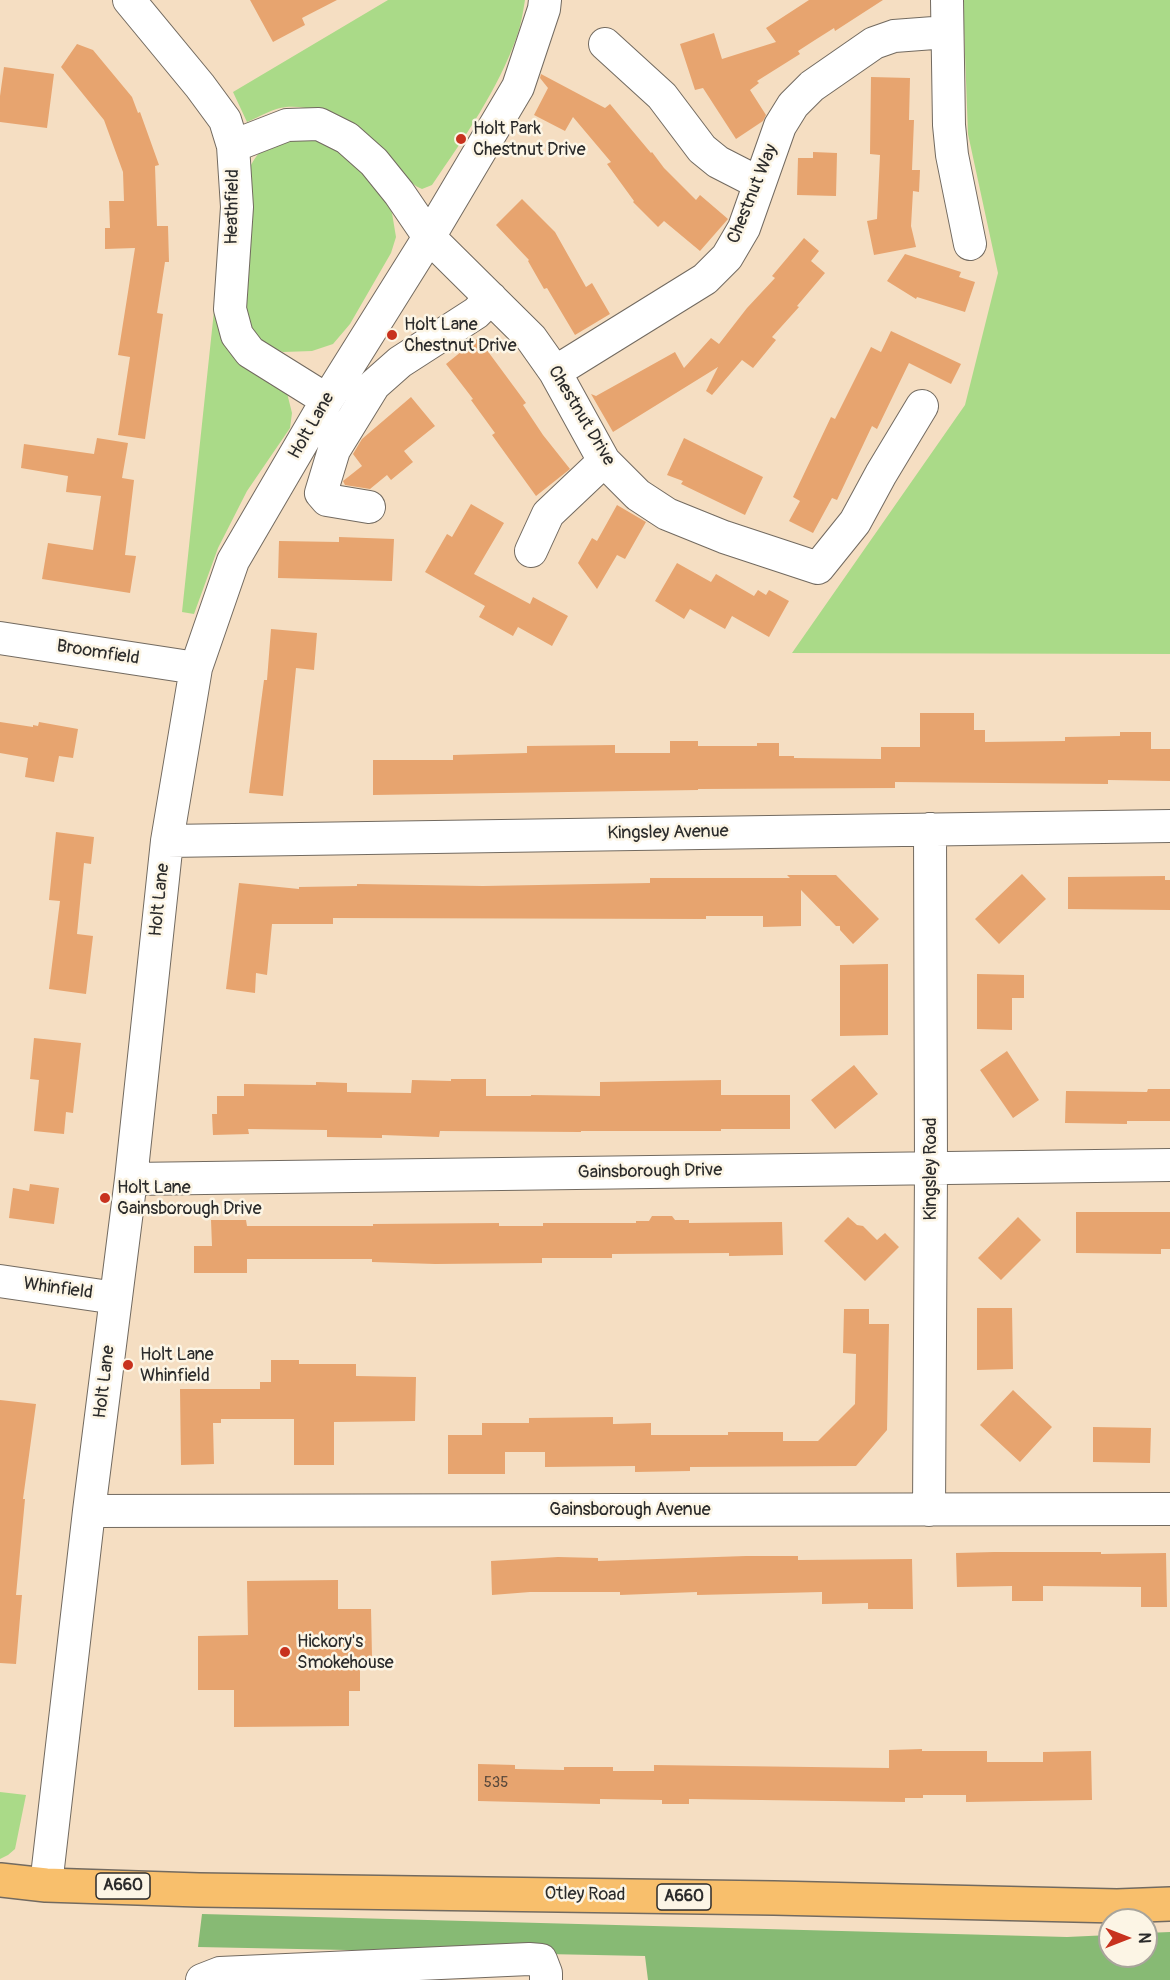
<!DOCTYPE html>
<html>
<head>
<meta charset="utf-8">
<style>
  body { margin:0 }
  #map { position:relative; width:1170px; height:1980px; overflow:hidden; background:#f5dec2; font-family:Pangolin,sans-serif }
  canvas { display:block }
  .north { position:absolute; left:1098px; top:1908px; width:60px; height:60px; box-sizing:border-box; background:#fcf5e5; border:2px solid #a8a49b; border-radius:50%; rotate:90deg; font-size:16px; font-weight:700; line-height:24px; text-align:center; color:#2b2b2b }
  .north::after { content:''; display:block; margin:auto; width:21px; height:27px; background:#c8321e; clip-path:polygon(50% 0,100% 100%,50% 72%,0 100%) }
</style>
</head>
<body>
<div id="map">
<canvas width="1170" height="1980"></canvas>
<div class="north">N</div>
</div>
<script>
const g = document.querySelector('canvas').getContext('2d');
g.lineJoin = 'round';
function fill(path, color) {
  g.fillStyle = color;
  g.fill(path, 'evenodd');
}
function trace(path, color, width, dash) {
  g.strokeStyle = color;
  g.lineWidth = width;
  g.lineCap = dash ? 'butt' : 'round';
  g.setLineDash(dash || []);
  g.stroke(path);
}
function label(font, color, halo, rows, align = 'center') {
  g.font = font + ' Pangolin,sans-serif';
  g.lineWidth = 5;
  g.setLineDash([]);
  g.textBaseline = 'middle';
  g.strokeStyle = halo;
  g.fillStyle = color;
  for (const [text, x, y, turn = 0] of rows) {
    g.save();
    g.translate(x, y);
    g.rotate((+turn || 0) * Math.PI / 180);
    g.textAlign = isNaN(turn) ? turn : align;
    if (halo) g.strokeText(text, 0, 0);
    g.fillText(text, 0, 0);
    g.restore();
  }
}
const green = new Path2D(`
  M 388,0 L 525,0 C 523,12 521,25 517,36 C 498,90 464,138 432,185 L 422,189 C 407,183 404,171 393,161 C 364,134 327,104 286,107 C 274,108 259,117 247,122 L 233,92 Z
  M 963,0 L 1170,0 L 1170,654 L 792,653 L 965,405 L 998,273 L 968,134 Z
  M 321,139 L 362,170 L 384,195 L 392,213 L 396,237 L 391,253 L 350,324 L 333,344 L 312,351 L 283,352 L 257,341 L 243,316 L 239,289 L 251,165 C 270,132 287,140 321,139 Z
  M 214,311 L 218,311 L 287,393 L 292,413 L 290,428 L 247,491 L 218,548 L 194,614 L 182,612 Z
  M 0,1792 L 26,1795 L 15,1849 L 8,1855 L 0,1859 Z`);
const forest = new Path2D(`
  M 202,1914 L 1067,1937 L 1110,1935 L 1110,1956 L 1146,1956 L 1146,1933 L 1170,1932 L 1170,1980 L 648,1980 L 645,1956 L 198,1947 Z`);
const building = new Path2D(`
  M 250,0 L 337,0 L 302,18 L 305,25 L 273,42 Z
  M 809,0 L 883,0 L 835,31 L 834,28 L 815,40 L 798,51 L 800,54 L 757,81 L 759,83 L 750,90 L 766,115 L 763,121 L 736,139 L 703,88 L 695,90 L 680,44 L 714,33 L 722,59 L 776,42 L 766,28 Z
  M 77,44 L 93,50 L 132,97 L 138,113 L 140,112 L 159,165 L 155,166 L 157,226 L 168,226 L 169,262 L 165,262 L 157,313 L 163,314 L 145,439 L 118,435 L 130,357 L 118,355 L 135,248 L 105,249 L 105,228 L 110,228 L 109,201 L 124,201 L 123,172 L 104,120 L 61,67 Z
  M 4,67 L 54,74 L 47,128 L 0,122 L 0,96 Z
  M 541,74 L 605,108 L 610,104 L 651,153 L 652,152 L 664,168 L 696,200 L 700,195 L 728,219 L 700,251 L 664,221 L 658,227 L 633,202 L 634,201 L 607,164 L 611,162 L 573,117 L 565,131 L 534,115 L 548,88 L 540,78 Z
  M 871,77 L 910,78 L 909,120 L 914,120 L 912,170 L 920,170 L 919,192 L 913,191 L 911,226 L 916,247 L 874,255 L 867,221 L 877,219 L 880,155 L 870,154 Z
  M 813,152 L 837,153 L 836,196 L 797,195 L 798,158 L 813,158 Z
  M 522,199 L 555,232 L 586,287 L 592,283 L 610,314 L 575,335 L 547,288 L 544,289 L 528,261 L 529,260 L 496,225 Z
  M 804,238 L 819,251 L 811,261 L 825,273 L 797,306 L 799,307 L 772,337 L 776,340 L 753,368 L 742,360 L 712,395 L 706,391 L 718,367 L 613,432 L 591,394 L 596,396 L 675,352 L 684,368 L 711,338 L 719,344 L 747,308 L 775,278 L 772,276 Z
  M 905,254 L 961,272 L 959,277 L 975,282 L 965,312 L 917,297 L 916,299 L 887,281 Z
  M 891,331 L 961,364 L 951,384 L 909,363 L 877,429 L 872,426 L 837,500 L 832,498 L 813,533 L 789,521 L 800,501 L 793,497 L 831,417 L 835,419 L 871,347 L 881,352 Z
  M 478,338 L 526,403 L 523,405 L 543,435 L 570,469 L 536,496 L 492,435 L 495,433 L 471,400 L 473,399 L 446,364 Z
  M 411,397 L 435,426 L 404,451 L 413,462 L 391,480 L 387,475 L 370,489 L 345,485 L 343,481 L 362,466 L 353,454 L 362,439 Z
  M 97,438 L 128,443 L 122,478 L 134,480 L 125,555 L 136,556 L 130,593 L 42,579 L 48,543 L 93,550 L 101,496 L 66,492 L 68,476 L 21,468 L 24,444 L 94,454 Z
  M 684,438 L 763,477 L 745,515 L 681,484 L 683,481 L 667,475 Z
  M 471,504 L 504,523 L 474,574 L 530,604 L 533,597 L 568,616 L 552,646 L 518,627 L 513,636 L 479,617 L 485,606 L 425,572 L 447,534 L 452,537 Z
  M 617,505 L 646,522 L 625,559 L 617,555 L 597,589 L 578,563 L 592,538 L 597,541 Z
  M 339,537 L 394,539 L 392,581 L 278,578 L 279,541 L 339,542 Z
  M 677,563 L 711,582 L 716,574 L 754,596 L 758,590 L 766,595 L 769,590 L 789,601 L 769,637 L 732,616 L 725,629 L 690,609 L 684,619 L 655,601 Z
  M 271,629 L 317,633 L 314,670 L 296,668 L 283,796 L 249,793 L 264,680 L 267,680 Z
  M 920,713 L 974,713 L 974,730 L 985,730 L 985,742 L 1065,741 L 1065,737 L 1120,736 L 1120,732 L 1151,732 L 1151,749 L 1170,749 L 1170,781 L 1108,780 L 1108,784 L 895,782 L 895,788 L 698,789 L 698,790 L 373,795 L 373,760 L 453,760 L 453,755 L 527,753 L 527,746 L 615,745 L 615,753 L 670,753 L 670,741 L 698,741 L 698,746 L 757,746 L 757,743 L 779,743 L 779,756 L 794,756 L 794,758 L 881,759 L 881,747 L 920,747 Z
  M 0,722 L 33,727 L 33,725 L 38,726 L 39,722 L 78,729 L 73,758 L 59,756 L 54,782 L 25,777 L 28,758 L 0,753 Z
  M 56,832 L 94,837 L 91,864 L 84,863 L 77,934 L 93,936 L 86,994 L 49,989 L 60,901 L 49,900 Z
  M 1022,874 L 1046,899 L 999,944 L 975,919 Z
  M 787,875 L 836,875 L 879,919 L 853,944 L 840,930 L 840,926 L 836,926 L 801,890 L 801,926 L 763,927 L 763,916 L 706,916 L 706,919 L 333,918 L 333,924 L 272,924 L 267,975 L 256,973 L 255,993 L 226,989 L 239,883 L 299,889 L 299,887 L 357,886 L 357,884 L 483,886 L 650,883 L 650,878 L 790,878 Z
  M 1165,876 L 1165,880 L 1170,880 L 1170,910 L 1068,909 L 1068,877 Z
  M 888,964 L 888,1035 L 840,1036 L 840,965 Z
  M 977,974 L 1024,975 L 1024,998 L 1012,998 L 1012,1030 L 977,1029 Z
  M 34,1038 L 81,1043 L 73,1113 L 66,1112 L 64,1134 L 34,1131 L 39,1080 L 30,1079 Z
  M 1007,1051 L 1039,1100 L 1013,1118 L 980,1070 Z
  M 854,1065 L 878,1094 L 835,1129 L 811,1100 Z
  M 451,1079 L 486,1079 L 486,1096 L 531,1096 L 531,1095 L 600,1096 L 600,1082 L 721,1080 L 721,1095 L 790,1095 L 790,1129 L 721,1129 L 721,1131 L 581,1131 L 581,1132 L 440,1131 L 439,1137 L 382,1135 L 382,1138 L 327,1137 L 327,1130 L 248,1129 L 249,1134 L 213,1135 L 212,1114 L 217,1114 L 217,1096 L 244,1096 L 244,1084 L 316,1085 L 316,1082 L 347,1083 L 347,1092 L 411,1093 L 412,1080 L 451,1081 Z
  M 1148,1089 L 1170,1089 L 1170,1121 L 1127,1121 L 1127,1124 L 1065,1123 L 1066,1091 L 1147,1092 Z
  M 30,1184 L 59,1188 L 54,1224 L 9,1218 L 13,1188 L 29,1191 Z
  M 1076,1212 L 1170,1212 L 1170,1249 L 1161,1249 L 1161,1254 L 1076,1253 Z
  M 652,1216 L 672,1216 L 675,1220 L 689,1220 L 689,1223 L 782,1222 L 783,1255 L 729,1256 L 729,1253 L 612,1254 L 612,1258 L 542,1258 L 542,1263 L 435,1264 L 372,1262 L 372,1259 L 247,1259 L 247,1273 L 194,1273 L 194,1246 L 212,1246 L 211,1220 L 246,1220 L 247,1226 L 373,1226 L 373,1224 L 499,1223 L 499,1226 L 543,1226 L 543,1223 L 636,1223 L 636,1221 L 649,1221 Z
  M 848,1217 L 857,1225 L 863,1226 L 877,1240 L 885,1233 L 899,1247 L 865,1281 L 824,1241 Z
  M 1018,1217 L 1041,1240 L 1001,1280 L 978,1258 Z
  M 977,1308 L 1012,1308 L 1013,1369 L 977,1370 Z
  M 844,1309 L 869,1309 L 869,1324 L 889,1324 L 887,1430 L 856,1466 L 690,1467 L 690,1471 L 635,1472 L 635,1466 L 545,1467 L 545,1452 L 505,1452 L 505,1474 L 448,1474 L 448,1435 L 482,1435 L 482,1423 L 529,1423 L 529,1418 L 613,1417 L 613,1424 L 651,1423 L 651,1435 L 728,1435 L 728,1432 L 783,1432 L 783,1441 L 818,1441 L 855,1404 L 856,1354 L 843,1353 Z
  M 271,1360 L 299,1360 L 299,1364 L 356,1364 L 356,1376 L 416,1377 L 415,1421 L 334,1422 L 334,1465 L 294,1465 L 294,1419 L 221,1419 L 221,1423 L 213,1423 L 214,1464 L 181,1465 L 180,1389 L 260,1389 L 260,1382 L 271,1382 Z
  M 1013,1390 L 1052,1427 L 1020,1462 L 980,1425 Z
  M 0,1400 L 36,1404 L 23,1499 L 25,1499 L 16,1595 L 22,1595 L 16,1664 L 0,1663 Z
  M 1093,1427 L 1151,1428 L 1150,1463 L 1093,1462 Z
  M 994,1552 L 1101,1552 L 1101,1554 L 1166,1553 L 1167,1607 L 1141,1607 L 1141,1587 L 1043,1586 L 1043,1601 L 1012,1601 L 1012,1586 L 957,1587 L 956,1553 Z
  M 746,1556 L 798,1556 L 798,1560 L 912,1559 L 913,1609 L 868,1609 L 868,1603 L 822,1604 L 822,1592 L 697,1595 L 697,1592 L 620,1595 L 620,1592 L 530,1592 L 492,1595 L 491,1561 L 558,1557 L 598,1558 L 598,1561 Z
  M 338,1580 L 338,1609 L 371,1609 L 372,1657 L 360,1658 L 360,1691 L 349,1691 L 349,1726 L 234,1727 L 234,1690 L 198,1690 L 198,1636 L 248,1635 L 247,1581 Z
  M 922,1749 L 922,1751 L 987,1751 L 987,1762 L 1043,1762 L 1043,1752 L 1091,1751 L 1092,1800 L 966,1802 L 966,1795 L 923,1795 L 923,1798 L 905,1798 L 905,1802 L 689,1799 L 689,1804 L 662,1804 L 662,1800 L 600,1799 L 600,1804 L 478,1801 L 478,1764 L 515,1765 L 515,1769 L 564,1770 L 564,1767 L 613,1767 L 613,1771 L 654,1771 L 654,1765 L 889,1768 L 889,1750 Z`);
const minor = new Path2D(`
  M 129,0 L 200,86 L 225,120 L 233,146 L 237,207 L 230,309 L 237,335 L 250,352 L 327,400
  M 947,0 L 949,125 L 952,155 L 970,244
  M 605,44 L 662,96 L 702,149 L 718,162 L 759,183
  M 233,146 L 287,125 L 319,124 L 347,138 L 374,162 L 399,193 L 429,237 L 531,338 L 555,372 L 604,461 L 638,495 L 667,514 L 724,537 L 818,568 L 855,522 L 881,474 L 922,406
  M 555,372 L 705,279 L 727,257 L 744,228 L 780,126 L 793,105 L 812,86 L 874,43 L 894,36 L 947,32
  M 369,507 L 327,500 L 321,493 L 334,450 L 374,385 L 400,362 L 476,313 L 491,298
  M 531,551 L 548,514 L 604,461
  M 0,638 L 196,668
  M 167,841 L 1170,826
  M 131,1179 L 1170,1165
  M 0,1281 L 116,1298
  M 929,1510 L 931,1169 L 930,829
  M 89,1511 L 1170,1509
  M 46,1885 L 89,1511 L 131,1179 L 167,841 L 196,668 L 233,561 L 327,400 L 429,237 L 518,87 L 544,9 L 545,0
  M 202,1980 L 220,1973 L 529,1959 L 541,1960 L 546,1973 L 546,1980`);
const highway = new Path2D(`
  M 0,1880 L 46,1885 L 199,1890 L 774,1898 L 1117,1906 L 1170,1904`);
const markers = [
  [461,139,6,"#c8321e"],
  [392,335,6,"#c8321e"],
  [105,1198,6,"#c8321e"],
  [128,1365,6,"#c8321e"],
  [285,1652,6,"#c8321e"]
];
const numberNames = [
  ["535",496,1783]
];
const shields = [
  [123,1886,54],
  [684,1897,54]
];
const shieldNames = [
  ["A660",123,1886],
  ["A660",684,1897]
];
const poiNames = [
  ["Holt Park",473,129],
  ["Chestnut Drive",473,150],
  ["Holt Lane",404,325],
  ["Chestnut Drive",404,346],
  ["Holt Lane",117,1188],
  ["Gainsborough Drive",117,1209],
  ["Holt Lane",140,1355],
  ["Whinfield",140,1376],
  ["Hickory's",297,1642],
  ["Smokehouse",297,1663]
];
const streetNames = [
  ["Chestnut Way",753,194,-68],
  ["Heathfield",233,207,-89],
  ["Chestnut Drive",581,416,59],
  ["Holt Lane",312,426,-60],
  ["Broomfield",98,653,9],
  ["Kingsley Avenue",668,833,-1],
  ["Holt Lane",160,900,-84],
  ["Kingsley Road",931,1169,-90],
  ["Gainsborough Drive",650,1172,-1],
  ["Whinfield",58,1289,8],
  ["Holt Lane",105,1382,-83],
  ["Gainsborough Avenue",630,1510],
  ["Otley Road",585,1895,1]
];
fill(green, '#aada88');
fill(forest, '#87ba74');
fill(building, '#e7a46f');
trace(minor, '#726a60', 34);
trace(highway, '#726a60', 36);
trace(minor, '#fff', 32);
trace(highway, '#f8bf6c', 33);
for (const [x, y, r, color] of markers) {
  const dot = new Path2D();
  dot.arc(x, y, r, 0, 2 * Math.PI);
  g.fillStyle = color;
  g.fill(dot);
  trace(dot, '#fcf5e5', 2);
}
label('15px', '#5a493c', null, numberNames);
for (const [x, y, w] of shields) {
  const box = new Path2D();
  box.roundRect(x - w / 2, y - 13, w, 26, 4.5);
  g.fillStyle = '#fcf5e5';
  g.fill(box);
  trace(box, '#2b2b2b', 1.5);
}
label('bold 16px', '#2b2b2b', null, shieldNames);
label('18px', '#2b2b2b', '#fcf5e5', poiNames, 'left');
label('18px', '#2b2b2b', '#fcf5e5', streetNames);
</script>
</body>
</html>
